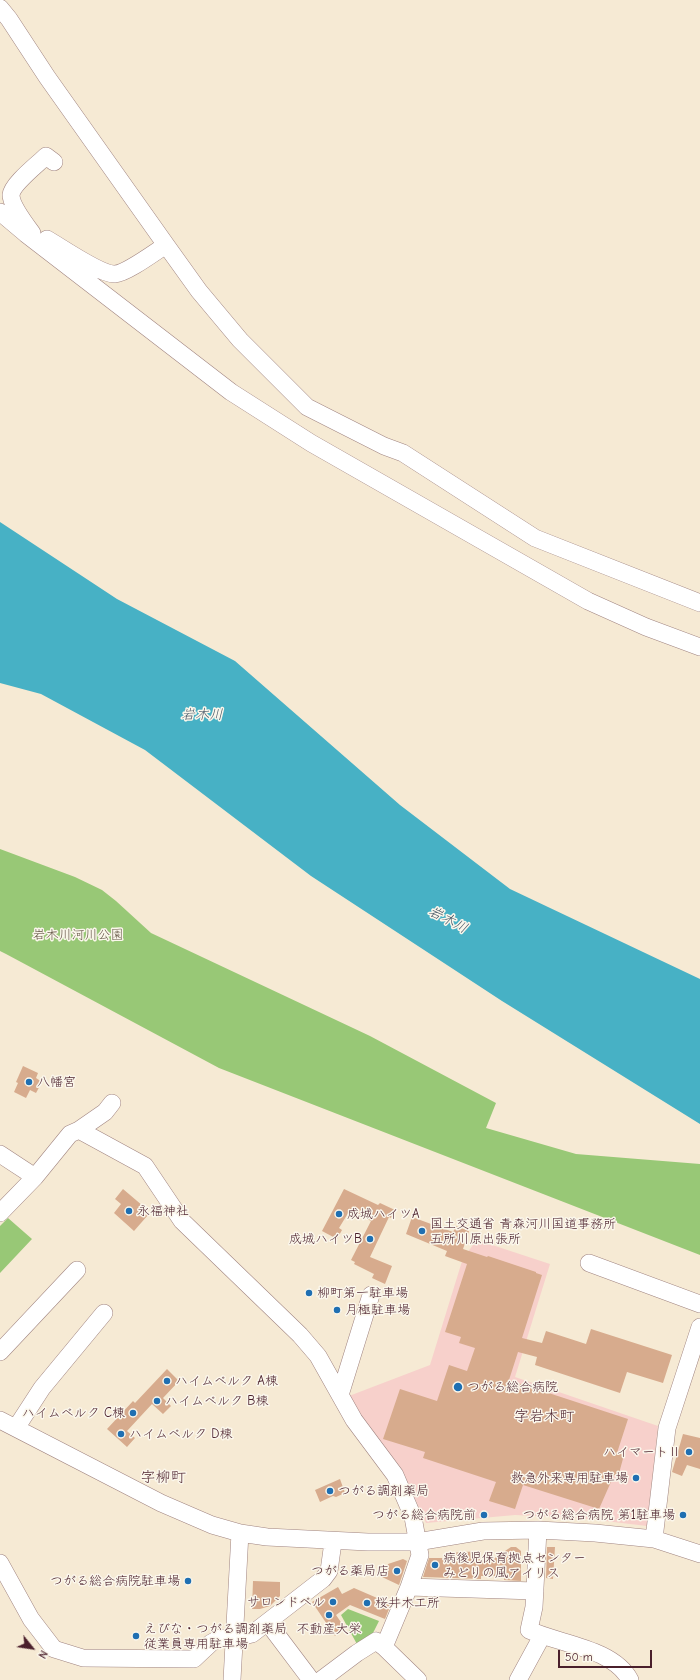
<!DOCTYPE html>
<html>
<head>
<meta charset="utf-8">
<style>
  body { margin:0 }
  #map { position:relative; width:700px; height:1680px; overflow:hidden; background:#f6ead4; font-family:"Comic Neue",sans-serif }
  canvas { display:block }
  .north { position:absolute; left:12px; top:1628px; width:40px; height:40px; -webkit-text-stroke:3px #fbf7ec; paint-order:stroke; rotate:120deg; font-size:11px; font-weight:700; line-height:16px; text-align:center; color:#4a1f2b }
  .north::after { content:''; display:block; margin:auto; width:14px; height:18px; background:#4a1f2b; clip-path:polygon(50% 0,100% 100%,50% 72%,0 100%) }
  .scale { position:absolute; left:558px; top:1650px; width:94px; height:18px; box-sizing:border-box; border:2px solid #4a1f2b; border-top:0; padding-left:5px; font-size:12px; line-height:14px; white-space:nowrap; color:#4a1f2b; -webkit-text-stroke:3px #fbf7ec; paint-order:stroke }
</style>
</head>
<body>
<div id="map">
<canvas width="700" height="1680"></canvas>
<div class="north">N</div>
<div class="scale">50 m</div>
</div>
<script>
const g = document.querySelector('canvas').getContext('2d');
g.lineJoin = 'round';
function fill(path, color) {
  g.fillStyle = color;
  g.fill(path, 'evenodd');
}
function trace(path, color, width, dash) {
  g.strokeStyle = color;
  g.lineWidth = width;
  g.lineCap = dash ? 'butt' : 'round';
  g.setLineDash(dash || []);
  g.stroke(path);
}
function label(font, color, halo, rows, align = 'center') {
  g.font = font + ' "Comic Neue","Klee One",sans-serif';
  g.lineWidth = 3;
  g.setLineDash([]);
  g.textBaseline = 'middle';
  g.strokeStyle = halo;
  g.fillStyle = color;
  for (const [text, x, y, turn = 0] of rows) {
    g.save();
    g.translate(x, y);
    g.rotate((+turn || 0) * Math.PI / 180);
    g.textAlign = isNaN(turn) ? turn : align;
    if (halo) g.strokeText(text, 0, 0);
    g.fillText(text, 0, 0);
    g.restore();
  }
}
const built = new Path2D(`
  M 477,1240 L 550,1264 L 515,1377 L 658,1426 L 647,1526 L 580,1518 L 515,1515 L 426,1523 L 401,1468 L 370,1430 L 349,1396 L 430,1365 L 463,1258 Z`);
const green = new Path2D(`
  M 0,849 L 75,877 L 102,890 L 116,901 L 151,933 L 370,1036 L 496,1103 L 486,1128 L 576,1154 L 700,1164 L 700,1255 L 219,1068 L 6,954 L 0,951 Z
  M 8,1218 L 32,1239 L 0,1273 L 0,1226 Z
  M 348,1609 L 379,1621 L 372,1635 L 358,1646 L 341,1615 Z`);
const water = new Path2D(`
  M 0,522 L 117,599 L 235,661 L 400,805 L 510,889 L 700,979 L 700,1124 L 502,1001 L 311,876 L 145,750 L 41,694 L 0,683 Z`);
const building = new Path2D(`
  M 23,1066 L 38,1073 L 36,1078 L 42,1082 L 36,1093 L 30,1090 L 26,1098 L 14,1092 L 18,1083 L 16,1082 Z
  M 123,1189 L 143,1206 L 141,1209 L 148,1215 L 134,1231 L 114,1213 L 121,1204 L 115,1199 Z
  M 344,1189 L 378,1205 L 380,1203 L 395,1210 L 391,1218 L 389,1217 L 370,1257 L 392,1266 L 385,1284 L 372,1278 L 374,1274 L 354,1264 L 355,1262 L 351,1260 L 371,1221 L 350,1210 L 339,1228 L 342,1230 L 337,1239 L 322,1231 Z
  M 412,1217 L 453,1232 L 456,1226 L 469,1231 L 463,1249 L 487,1257 L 488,1256 L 536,1272 L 536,1273 L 542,1275 L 522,1338 L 542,1343 L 546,1331 L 586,1344 L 591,1329 L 672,1355 L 663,1383 L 627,1372 L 620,1393 L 535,1365 L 537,1357 L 518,1352 L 509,1380 L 628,1419 L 617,1453 L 624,1455 L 618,1477 L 614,1475 L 599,1509 L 523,1485 L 515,1509 L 489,1501 L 496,1482 L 423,1458 L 425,1452 L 383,1439 L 400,1389 L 437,1401 L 449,1365 L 467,1371 L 475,1348 L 459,1343 L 461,1337 L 445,1332 L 467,1264 L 445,1256 L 447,1251 L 406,1234 Z
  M 167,1369 L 179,1381 L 163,1398 L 171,1406 L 163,1414 L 152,1404 L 127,1431 L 135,1438 L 127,1447 L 107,1429 L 133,1401 L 135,1403 Z
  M 683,1434 L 700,1438 L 700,1469 L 687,1465 L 682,1476 L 672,1472 Z
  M 340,1479 L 345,1493 L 336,1497 L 333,1496 L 320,1502 L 315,1490 Z
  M 511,1547 L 516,1547 L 521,1551 L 521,1581 L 504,1580 L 504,1576 L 481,1576 L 481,1579 L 423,1577 L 429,1558 L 447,1558 L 447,1553 L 481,1551 L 481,1557 L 505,1558 L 505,1551 Z
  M 547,1547 L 555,1547 L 553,1579 L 546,1578 Z
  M 403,1559 L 407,1561 L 399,1585 L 382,1577 L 388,1564 Z
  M 253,1581 L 280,1582 L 280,1596 L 270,1606 L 260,1609 L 252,1609 Z
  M 338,1587 L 342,1594 L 354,1588 L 391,1604 L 385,1619 L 350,1605 L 336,1615 L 345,1628 L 335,1636 L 312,1602 Z`);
const minor = new Path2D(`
  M 0,8 L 9,19 L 47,77 L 166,245 L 199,291 L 240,340 L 307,407 L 384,446 L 403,453 L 535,538 L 700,603
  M 0,212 L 26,234 L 231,392 L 311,443 L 588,601 L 646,627 L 700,647
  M 32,233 C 26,225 11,205 11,195 C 12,184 38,164 46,156 L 54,162
  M 47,239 C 61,247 101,275 115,274 C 127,273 155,252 166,245
  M 79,1130 L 105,1112 L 112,1103
  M 0,1154 L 35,1177
  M 0,1213 L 35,1177 L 70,1134 L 79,1130 L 145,1166 L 182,1221 L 300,1335 L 318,1356 L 354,1420 L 395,1475 L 413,1517 L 420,1555 L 409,1587 L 384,1647 L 418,1680
  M 589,1263 L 700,1304
  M 0,1352 L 77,1270
  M 340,1395 L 371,1295
  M 0,1420 L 161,1503 L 212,1525 L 240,1533 L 267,1537 L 368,1542 L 417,1542 L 483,1531 L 538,1530 L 595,1533 L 654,1539 L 700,1554
  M 16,1428 L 42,1388 L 104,1313
  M 538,1530 L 534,1607 L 529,1630 C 559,1644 613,1648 630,1680
  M 654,1539 L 667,1428 L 700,1327
  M 0,1563 L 31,1619 L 54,1649 L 83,1658 L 194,1659 L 211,1643 L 220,1638 L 234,1638 L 252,1634 L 323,1579 L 329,1571 L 333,1542
  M 409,1587 L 535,1591
  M 268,1623 L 311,1680
  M 232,1680 L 240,1533
  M 321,1680 L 357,1653 L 376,1641 L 384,1647
  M 518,1680 L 542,1636`);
const markers = [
  [29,1082,4,"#1f6fb2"],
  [129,1211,4,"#1f6fb2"],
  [339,1214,4,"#1f6fb2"],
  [422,1231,4,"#1f6fb2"],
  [370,1239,4,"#1f6fb2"],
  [309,1293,4,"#1f6fb2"],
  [337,1310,4,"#1f6fb2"],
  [167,1381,4,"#1f6fb2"],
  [458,1387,5,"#1f6fb2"],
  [157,1401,4,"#1f6fb2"],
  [133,1413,4,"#1f6fb2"],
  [121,1434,4,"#1f6fb2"],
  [689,1452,4,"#1f6fb2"],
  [636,1478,4,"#1f6fb2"],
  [330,1491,4,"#1f6fb2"],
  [484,1515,4,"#1f6fb2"],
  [683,1515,4,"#1f6fb2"],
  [435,1565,4,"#1f6fb2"],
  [397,1571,4,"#1f6fb2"],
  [188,1581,4,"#1f6fb2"],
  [333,1602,4,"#1f6fb2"],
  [367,1603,4,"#1f6fb2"],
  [329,1615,4,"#1f6fb2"],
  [136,1636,4,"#1f6fb2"]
];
const parkNames = [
  ["岩木川河川公園",78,935]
];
const poiNames = [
  ["八幡宮",37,1082],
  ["永福神社",137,1211],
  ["成城ハイツA",347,1214],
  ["国土交通省 青森河川国道事務所",430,1224],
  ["五所川原出張所",430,1239],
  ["成城ハイツB",362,1239,"right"],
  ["柳町第一駐車場",317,1293],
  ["月極駐車場",345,1310],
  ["ハイムベルク A棟",175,1381],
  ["つがる総合病院",467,1387],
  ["ハイムベルク B棟",165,1401],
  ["ハイムベルク C棟",125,1413,"right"],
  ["ハイムベルク D棟",129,1434],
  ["ハイマートⅡ",681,1452,"right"],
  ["救急外来専用駐車場",628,1478,"right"],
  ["つがる調剤薬局",338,1491],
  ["つがる総合病院前",476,1515,"right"],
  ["つがる総合病院 第1駐車場",675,1515,"right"],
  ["病後児保育拠点センター",443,1558],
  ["みどりの風アイリス",443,1573],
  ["つがる薬局店",389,1571,"right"],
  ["つがる総合病院駐車場",180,1581,"right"],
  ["サロンドベル",325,1602,"right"],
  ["桜井木工所",375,1603],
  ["えびな・つがる調剤薬局",144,1629],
  ["従業員専用駐車場",144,1644],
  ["不動産大栄",329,1629,"center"]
];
const waterNames = [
  ["岩木川",202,715],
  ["岩木川",448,920,28]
];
const quarterNames = [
  ["字岩木町",544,1417],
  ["字柳町",163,1478]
];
fill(built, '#f7d0cb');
fill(green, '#98c876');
fill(water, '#47b1c5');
fill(building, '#d7ab8d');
trace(minor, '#a08480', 18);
trace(minor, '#fff', 17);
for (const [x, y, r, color] of markers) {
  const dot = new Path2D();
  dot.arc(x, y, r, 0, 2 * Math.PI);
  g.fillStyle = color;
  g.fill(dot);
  trace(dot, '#fbf7ec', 1.5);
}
label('13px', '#615242', '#fbf7ec', parkNames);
label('13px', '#4a1f2b', '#fbf7ec', poiNames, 'left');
label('italic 14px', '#495969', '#fbf7ec', waterNames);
label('15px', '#4a1f2b', '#fbf7ec', quarterNames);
</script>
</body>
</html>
